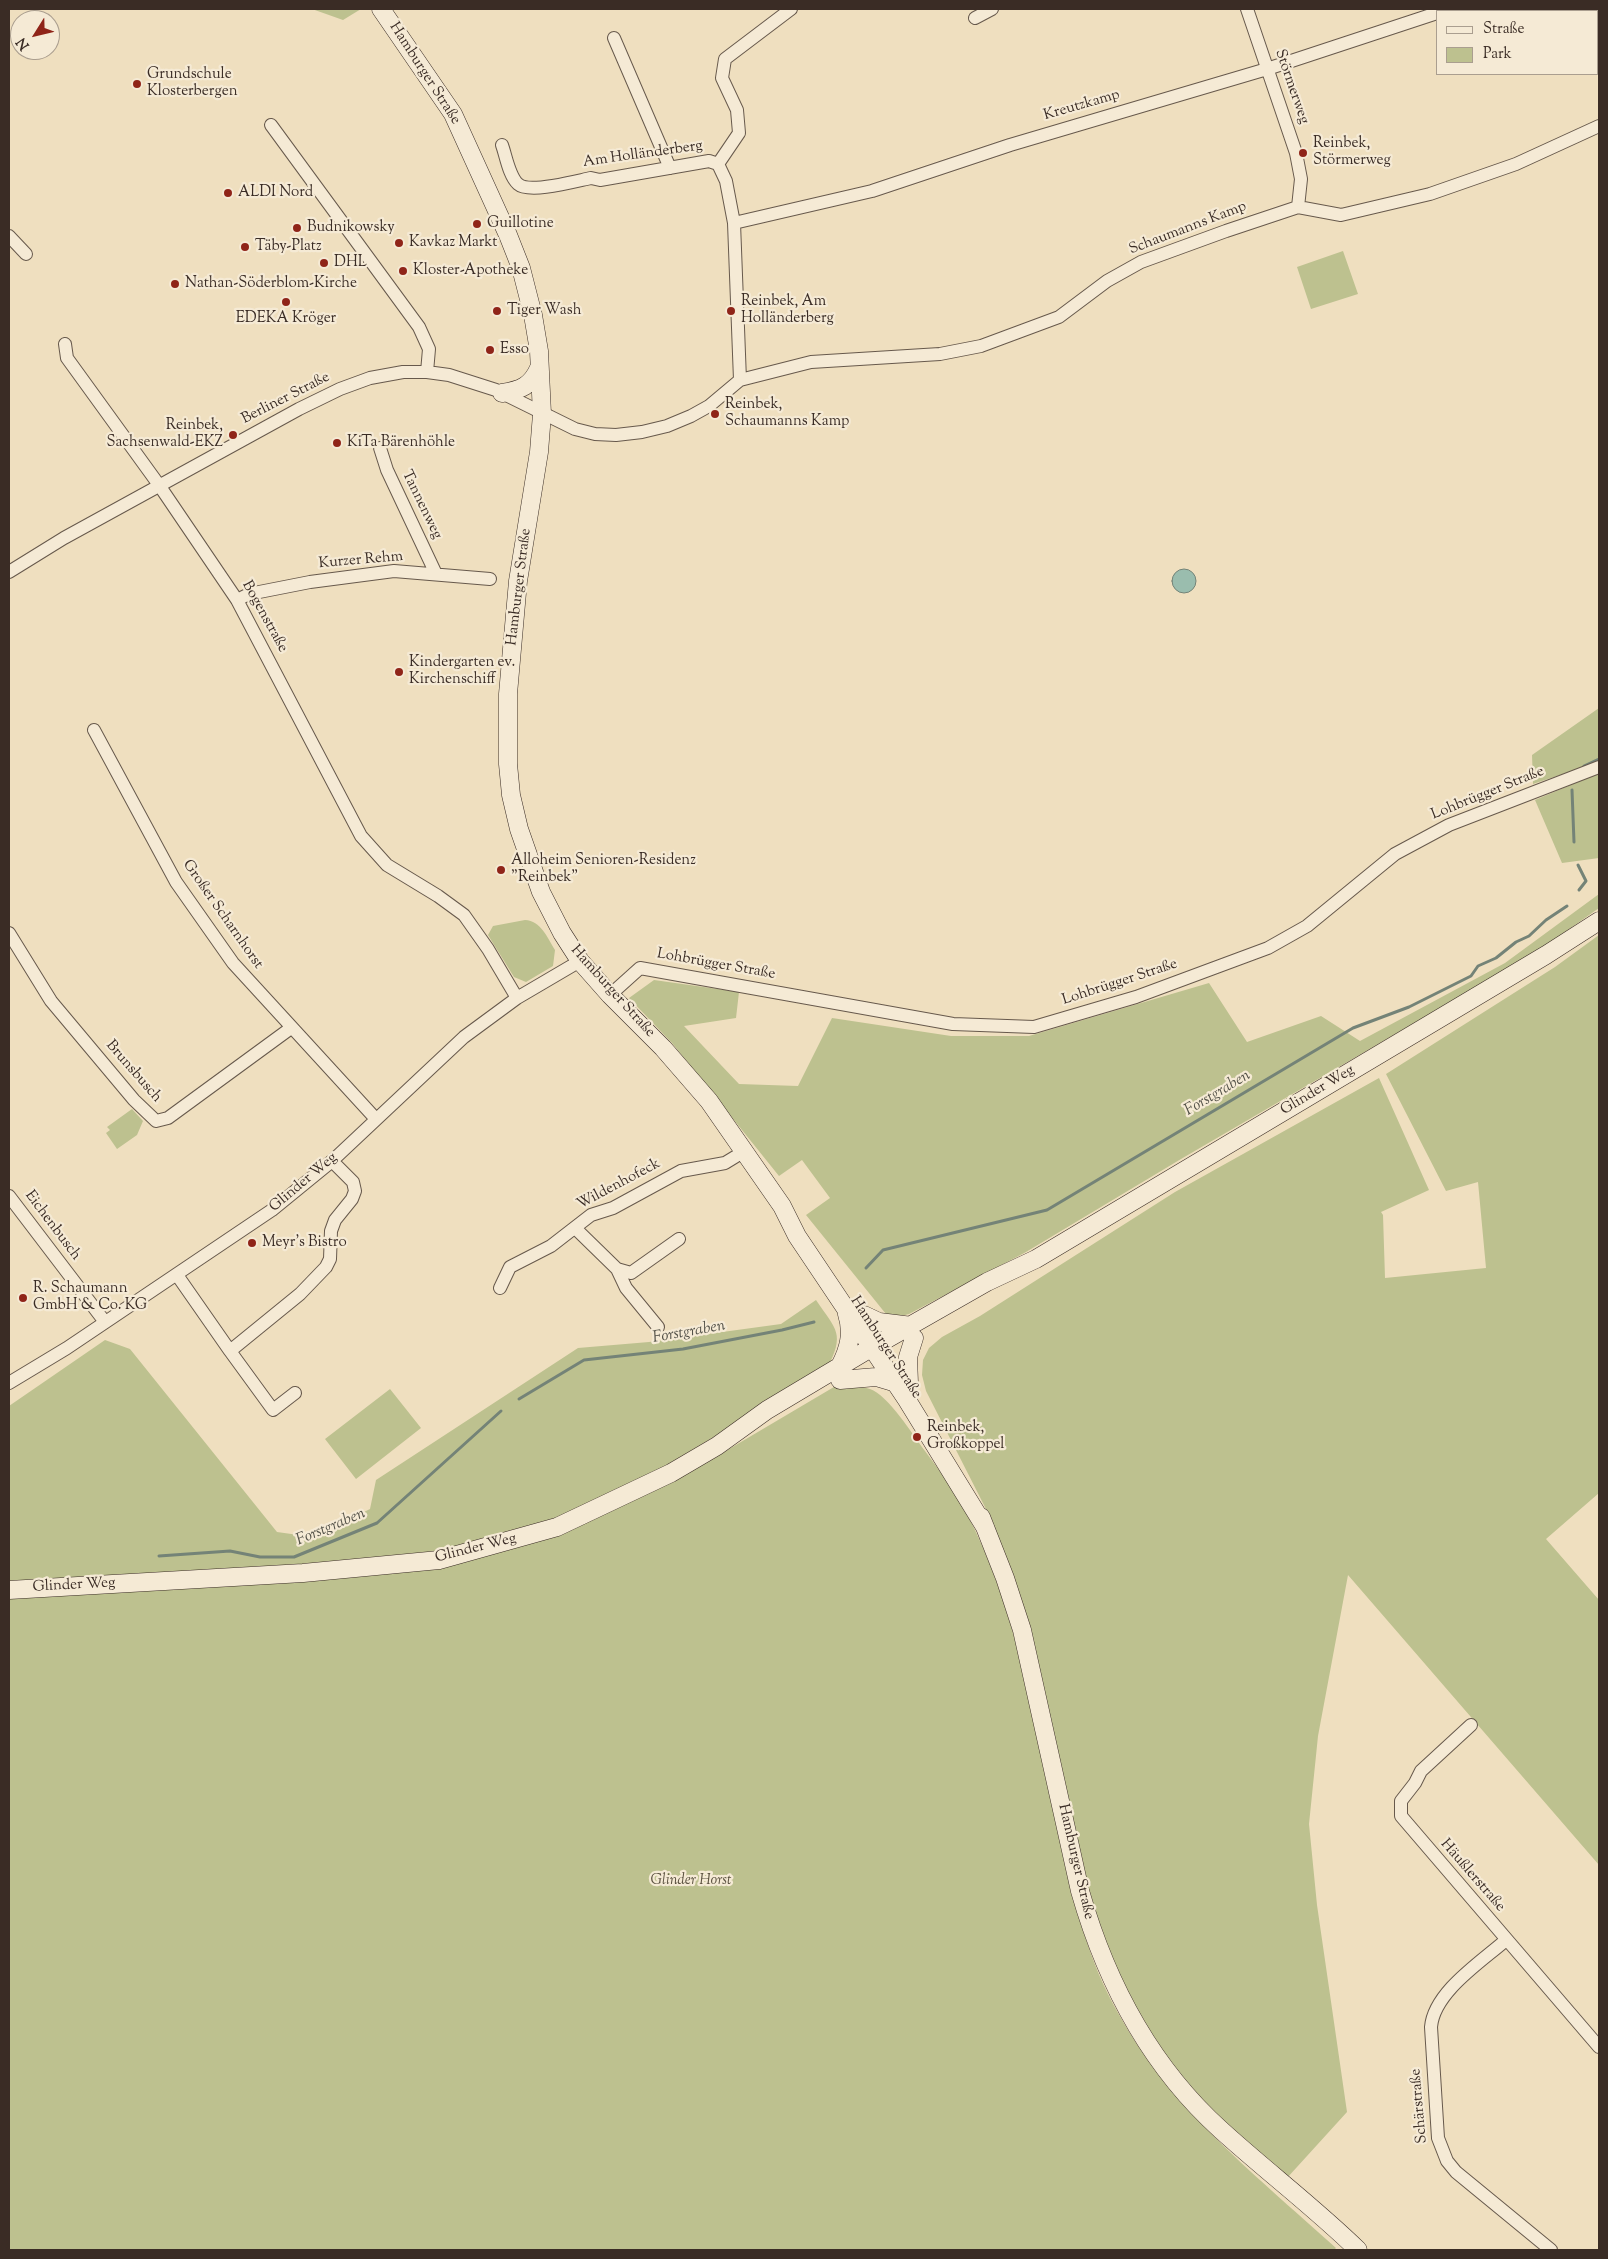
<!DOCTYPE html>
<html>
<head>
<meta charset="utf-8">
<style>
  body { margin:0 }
  #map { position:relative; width:1608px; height:2259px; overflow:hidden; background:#efdfbf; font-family:"Sorts Mill Goudy",serif }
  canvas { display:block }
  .frame { position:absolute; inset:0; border:10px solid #3a2c25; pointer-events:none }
  .legend { position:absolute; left:1436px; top:10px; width:162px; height:65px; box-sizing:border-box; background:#f5ead5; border:1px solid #aa9e8f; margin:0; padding:6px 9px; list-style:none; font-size:15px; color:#3a2c25 }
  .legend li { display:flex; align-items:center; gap:10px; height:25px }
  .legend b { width:25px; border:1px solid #aa9e8f }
  .north { position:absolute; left:10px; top:10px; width:50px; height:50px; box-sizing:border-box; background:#f5ead5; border:1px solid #aa9e8f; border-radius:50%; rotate:234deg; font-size:14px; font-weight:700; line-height:20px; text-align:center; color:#3a2c25 }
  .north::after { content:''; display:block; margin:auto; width:18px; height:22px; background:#8f2418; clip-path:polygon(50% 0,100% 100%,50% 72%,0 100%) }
</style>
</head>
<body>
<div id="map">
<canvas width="1608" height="2259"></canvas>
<div class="frame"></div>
<ul class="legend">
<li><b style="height:6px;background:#f5ead5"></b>Straße</li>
<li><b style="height:14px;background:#bdc18f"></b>Park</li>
</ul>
<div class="north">N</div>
</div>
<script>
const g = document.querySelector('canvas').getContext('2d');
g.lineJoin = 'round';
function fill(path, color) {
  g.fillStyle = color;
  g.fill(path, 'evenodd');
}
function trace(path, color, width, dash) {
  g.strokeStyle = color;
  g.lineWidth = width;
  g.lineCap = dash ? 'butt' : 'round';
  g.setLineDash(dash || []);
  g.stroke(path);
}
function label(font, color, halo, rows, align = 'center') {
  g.font = font + ' "Sorts Mill Goudy",serif';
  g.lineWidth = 4.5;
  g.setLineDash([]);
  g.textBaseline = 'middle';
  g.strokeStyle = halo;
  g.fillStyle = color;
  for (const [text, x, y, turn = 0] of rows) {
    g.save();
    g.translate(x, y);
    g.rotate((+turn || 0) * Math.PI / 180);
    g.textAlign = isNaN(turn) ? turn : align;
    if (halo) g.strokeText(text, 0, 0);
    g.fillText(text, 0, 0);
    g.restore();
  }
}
const green = new Path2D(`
  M 312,9 L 361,9 L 343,20 Z
  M 1343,251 L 1358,294 L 1311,309 L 1297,267 Z
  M 1599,708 L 1599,762 L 1533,784 L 1532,755 Z
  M 1599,773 L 1599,858 L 1562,863 L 1535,800 Z
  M 1599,894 L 1599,908 L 1541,949 L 1181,1159 L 1026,1252 L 909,1314 L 890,1319 L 806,1215 L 830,1198 L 802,1160 L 779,1176 L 672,1043 L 629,998 L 654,980 L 739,992 L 736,1018 L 684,1026 L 739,1084 L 798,1086 L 832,1018 L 951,1036 L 1029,1036 L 1209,983 L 1247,1042 L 1321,1016 L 1360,1041 L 1505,963 Z
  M 525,920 C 541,921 547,937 555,950 L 553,966 L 526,982 L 514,977 L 488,935 L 493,926 Z
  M 1599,935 L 1599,1493 L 1546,1539 L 1599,1600 L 1599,1865 L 1348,1575 L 1318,1736 L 1309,1824 L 1317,1905 L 1347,2112 L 1287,2178 C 1267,2161 1245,2145 1226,2127 C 1217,2118 1209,2108 1201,2099 C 1141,2032 1115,1974 1088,1890 L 988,1513 L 926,1391 L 922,1375 L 923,1360 L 929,1348 L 942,1337 L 980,1316 L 1175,1192 L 1379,1078 L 1429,1190 L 1381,1212 L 1383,1215 L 1385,1278 L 1486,1268 L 1478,1182 L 1446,1191 L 1386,1074 L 1555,967 Z
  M 132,1109 L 143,1121 L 137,1135 L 117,1149 L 106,1133 L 110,1130 L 107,1127 Z
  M 816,1300 C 837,1331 845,1333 827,1369 L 667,1465 L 554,1519 L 438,1551 L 302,1564 L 9,1581 L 9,1406 L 105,1340 L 130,1349 L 277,1532 L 313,1537 L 370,1509 L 376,1480 L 578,1348 L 649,1342 L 781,1324 Z
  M 839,1384 C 849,1386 861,1386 870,1389 C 888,1395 913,1435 925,1451 C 944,1476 961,1501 975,1530 C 1019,1622 1035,1726 1057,1825 C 1070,1883 1082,1941 1108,1994 C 1161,2101 1249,2169 1336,2248 L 1334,2250 L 9,2250 L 9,1598 L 441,1568 L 560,1535 L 675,1481 Z
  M 390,1389 L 421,1428 L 356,1479 L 325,1439 Z`);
const water = new Path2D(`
  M1172 581a12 12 0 1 1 24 0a12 12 0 1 1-24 0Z`);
const stream = new Path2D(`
  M 1584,766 L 1599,759
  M 1572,790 L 1574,842
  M 1578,865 L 1586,881 L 1579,890
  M 866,1268 L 883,1250 L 1047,1210 L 1353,1028 L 1409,1007 L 1471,976 L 1478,966 L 1496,958 L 1516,942 L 1529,936 L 1546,920 L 1567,906
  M 519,1399 L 584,1360 L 683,1349 L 782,1330 L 814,1322
  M 159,1556 L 230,1551 L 260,1557 L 294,1557 L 377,1523 L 501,1411`);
const minor = new Path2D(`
  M 1247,9 L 1296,153 L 1301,179 L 1298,207
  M 1442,11 L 1449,9
  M 975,18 L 992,9
  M 614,38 L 670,168
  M 271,125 L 419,327 L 429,349 L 427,372
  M 502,145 C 506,156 509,176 518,184 C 529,194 576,181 591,178 L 600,180 L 709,161 L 718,164 L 726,181 L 734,223 L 740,380
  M 718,164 L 739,133 L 737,110 L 722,78 L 725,59 L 791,9
  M 734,223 L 872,191 L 1010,145 L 1267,69 L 1437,13
  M 9,236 L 26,254
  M 65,344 L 67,358 L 159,485 L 237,600 L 361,836 L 387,865 L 438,896 L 464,915 L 488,949 L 517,998
  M 380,448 L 387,470 L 436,574
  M 9,572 L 64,538 L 299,409 L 340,389 L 370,378 L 403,372 L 427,372 L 449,375 L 496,390 L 575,429 L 595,434 L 616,435 L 642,432 L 667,426 L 691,416 L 709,406 L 740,380 L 811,362 L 940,354 L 981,346 L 1059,317 L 1107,281 L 1141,262 L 1226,231 L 1298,207 L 1341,215 L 1430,194 L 1516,164 L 1599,126
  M 237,600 L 249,594 L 310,582 L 394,571 L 490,579
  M 94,730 L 176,882 L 233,963 L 375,1118
  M 9,933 L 51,1001 L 134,1100 L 156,1121 L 168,1118 L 291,1028
  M 610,995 L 640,968 L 953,1024 L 1034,1027 L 1136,997 L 1268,948 L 1307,926 L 1395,854 L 1449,825 L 1599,767
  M 9,1196 L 105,1322
  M 575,1228 L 617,1269 L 626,1288 L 658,1327
  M 617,1269 L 631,1273 L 679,1239
  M 177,1275 L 230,1351 L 300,1294 L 326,1267 L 330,1259 L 331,1231 L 335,1220 L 352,1199 L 355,1191 L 353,1182 L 332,1161
  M 500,1288 L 510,1267 L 551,1246 L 591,1215 L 613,1208 L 681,1171 L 725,1163 L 743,1152
  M 230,1351 L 273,1410 L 295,1393
  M 9,1383 L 67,1348 L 272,1210 L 332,1161 L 464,1037 L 517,998 L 580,961
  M 1471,1725 L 1421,1771 L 1415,1783 L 1401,1801 L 1401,1816 L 1599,2047
  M 1506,1940 C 1481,1962 1434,1992 1431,2027 L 1438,2138 L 1447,2161 L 1456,2172 L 1551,2250`);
const secondary = new Path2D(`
  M 381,9 L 453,114 L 508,235 L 521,268 L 533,315 L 539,351 L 542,414 L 539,452 L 518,581 L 508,694 L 508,764 L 511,795 L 519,829 L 541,892 L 562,933 L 580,961 L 610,995 L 663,1048 L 709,1101 L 782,1206 L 797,1236 L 907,1400 L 985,1527
  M 502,393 C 521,390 531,386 539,368
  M 864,1315 L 879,1322 L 912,1326
  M 840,1366 C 849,1349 853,1333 847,1314
  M 840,1380 L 876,1377 L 896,1383
  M 909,1383 L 908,1357 L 914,1338
  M 981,1517 L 1005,1578 L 1022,1630 L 1080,1891 C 1106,1982 1149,2065 1221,2130 C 1266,2171 1315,2208 1358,2250
  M 9,1590 L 303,1573 L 439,1560 L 557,1527 L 671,1473 L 717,1446 L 767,1410 L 864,1352 L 987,1282 L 1036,1259 L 1546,955 L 1599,921`);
const markers = [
  [137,84,5,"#8f2418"],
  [1303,153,5,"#8f2418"],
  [228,193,5,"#8f2418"],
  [477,224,5,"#8f2418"],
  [297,228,5,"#8f2418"],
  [399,243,5,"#8f2418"],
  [245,247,5,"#8f2418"],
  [324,263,5,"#8f2418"],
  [403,271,5,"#8f2418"],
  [175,284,5,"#8f2418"],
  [286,302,5,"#8f2418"],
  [497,311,5,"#8f2418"],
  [731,311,5,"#8f2418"],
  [490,350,5,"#8f2418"],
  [715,414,5,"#8f2418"],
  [233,435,5,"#8f2418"],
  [337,443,5,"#8f2418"],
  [399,672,5,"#8f2418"],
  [501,870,5,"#8f2418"],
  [252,1243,5,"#8f2418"],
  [23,1298,5,"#8f2418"],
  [917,1437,5,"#8f2418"]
];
const streetNames = [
  ["Hamburger Straße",424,74,57],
  ["Störmerweg",1291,87,71],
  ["Kreutzkamp",1082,106,-16],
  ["Am Holländerberg",643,155,-8],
  ["Schaumanns Kamp",1188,229,-21],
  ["Berliner Straße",286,399,-27],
  ["Tannenweg",421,505,64],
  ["Kurzer Rehm",361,561,-5],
  ["Hamburger Straße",520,587,-83],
  ["Bogenstraße",264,617,61],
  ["Lohbrügger Straße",1488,794,-22],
  ["Großer Scharnhorst",222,915,55],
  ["Lohbrügger Straße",716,965,10],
  ["Lohbrügger Straße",1120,983,-18],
  ["Hamburger Straße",612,992,48],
  ["Brunsbusch",133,1072,49],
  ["Glinder Weg",1318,1091,-31],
  ["Glinder Weg",304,1183,-40],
  ["Wildenhofeck",619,1185,-28],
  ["Eichenbusch",52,1226,53],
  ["Hamburger Straße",885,1348,57],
  ["Glinder Weg",476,1549,-14],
  ["Glinder Weg",74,1586,-3],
  ["Hamburger Straße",1075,1862,77],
  ["Häußlerstraße",1472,1876,49],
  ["Schärstraße",1420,2106,-95]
];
const poiNames = [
  ["Grundschule",147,75],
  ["Klosterbergen",147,92],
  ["Reinbek,",1313,144],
  ["Störmerweg",1313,161],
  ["ALDI Nord",238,193],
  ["Guillotine",487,224],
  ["Budnikowsky",307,228],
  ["Kavkaz Markt",409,243],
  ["Täby-Platz",255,247],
  ["DHL",334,263],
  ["Kloster-Apotheke",413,271],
  ["Nathan-Söderblom-Kirche",185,284],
  ["Reinbek, Am",741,302],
  ["Holländerberg",741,319],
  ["Tiger Wash",507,311],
  ["EDEKA Kröger",286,319,"center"],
  ["Esso",500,350],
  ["Reinbek,",725,405],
  ["Schaumanns Kamp",725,422],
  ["Reinbek,",223,426,"right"],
  ["Sachsenwald-EKZ",223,443,"right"],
  ["KiTa Bärenhöhle",347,443],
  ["Kindergarten ev.",409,663],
  ["Kirchenschiff",409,680],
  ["Alloheim Senioren-Residenz",511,861],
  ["\"Reinbek\"",511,878],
  ["Meyr's Bistro",262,1243],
  ["R. Schaumann",33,1289],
  ["GmbH & Co. KG",33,1306],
  ["Reinbek,",927,1428],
  ["Großkoppel",927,1445]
];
const parkNames = [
  ["Glinder Horst",691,1881]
];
const waterNames = [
  ["Forstgraben",1218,1094,-31],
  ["Forstgraben",689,1333,-10],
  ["Forstgraben",331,1528,-23]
];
fill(green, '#bdc18f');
fill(water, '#9abdae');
trace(water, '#748377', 1);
trace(stream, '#748377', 3);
trace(minor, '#67594c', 14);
trace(secondary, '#3a2c25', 19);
trace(minor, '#f5ead5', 12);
trace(secondary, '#f5ead5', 18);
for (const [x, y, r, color] of markers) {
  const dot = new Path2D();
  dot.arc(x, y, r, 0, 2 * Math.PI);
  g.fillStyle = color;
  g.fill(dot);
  trace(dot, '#f5ead5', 2);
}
label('15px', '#3a2c25', '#f5ead5', streetNames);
label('15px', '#3a2c25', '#f5ead5', poiNames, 'left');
label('italic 15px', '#5b5140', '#f5ead5', parkNames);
label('italic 16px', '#525047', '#f5ead5', waterNames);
</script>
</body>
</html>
